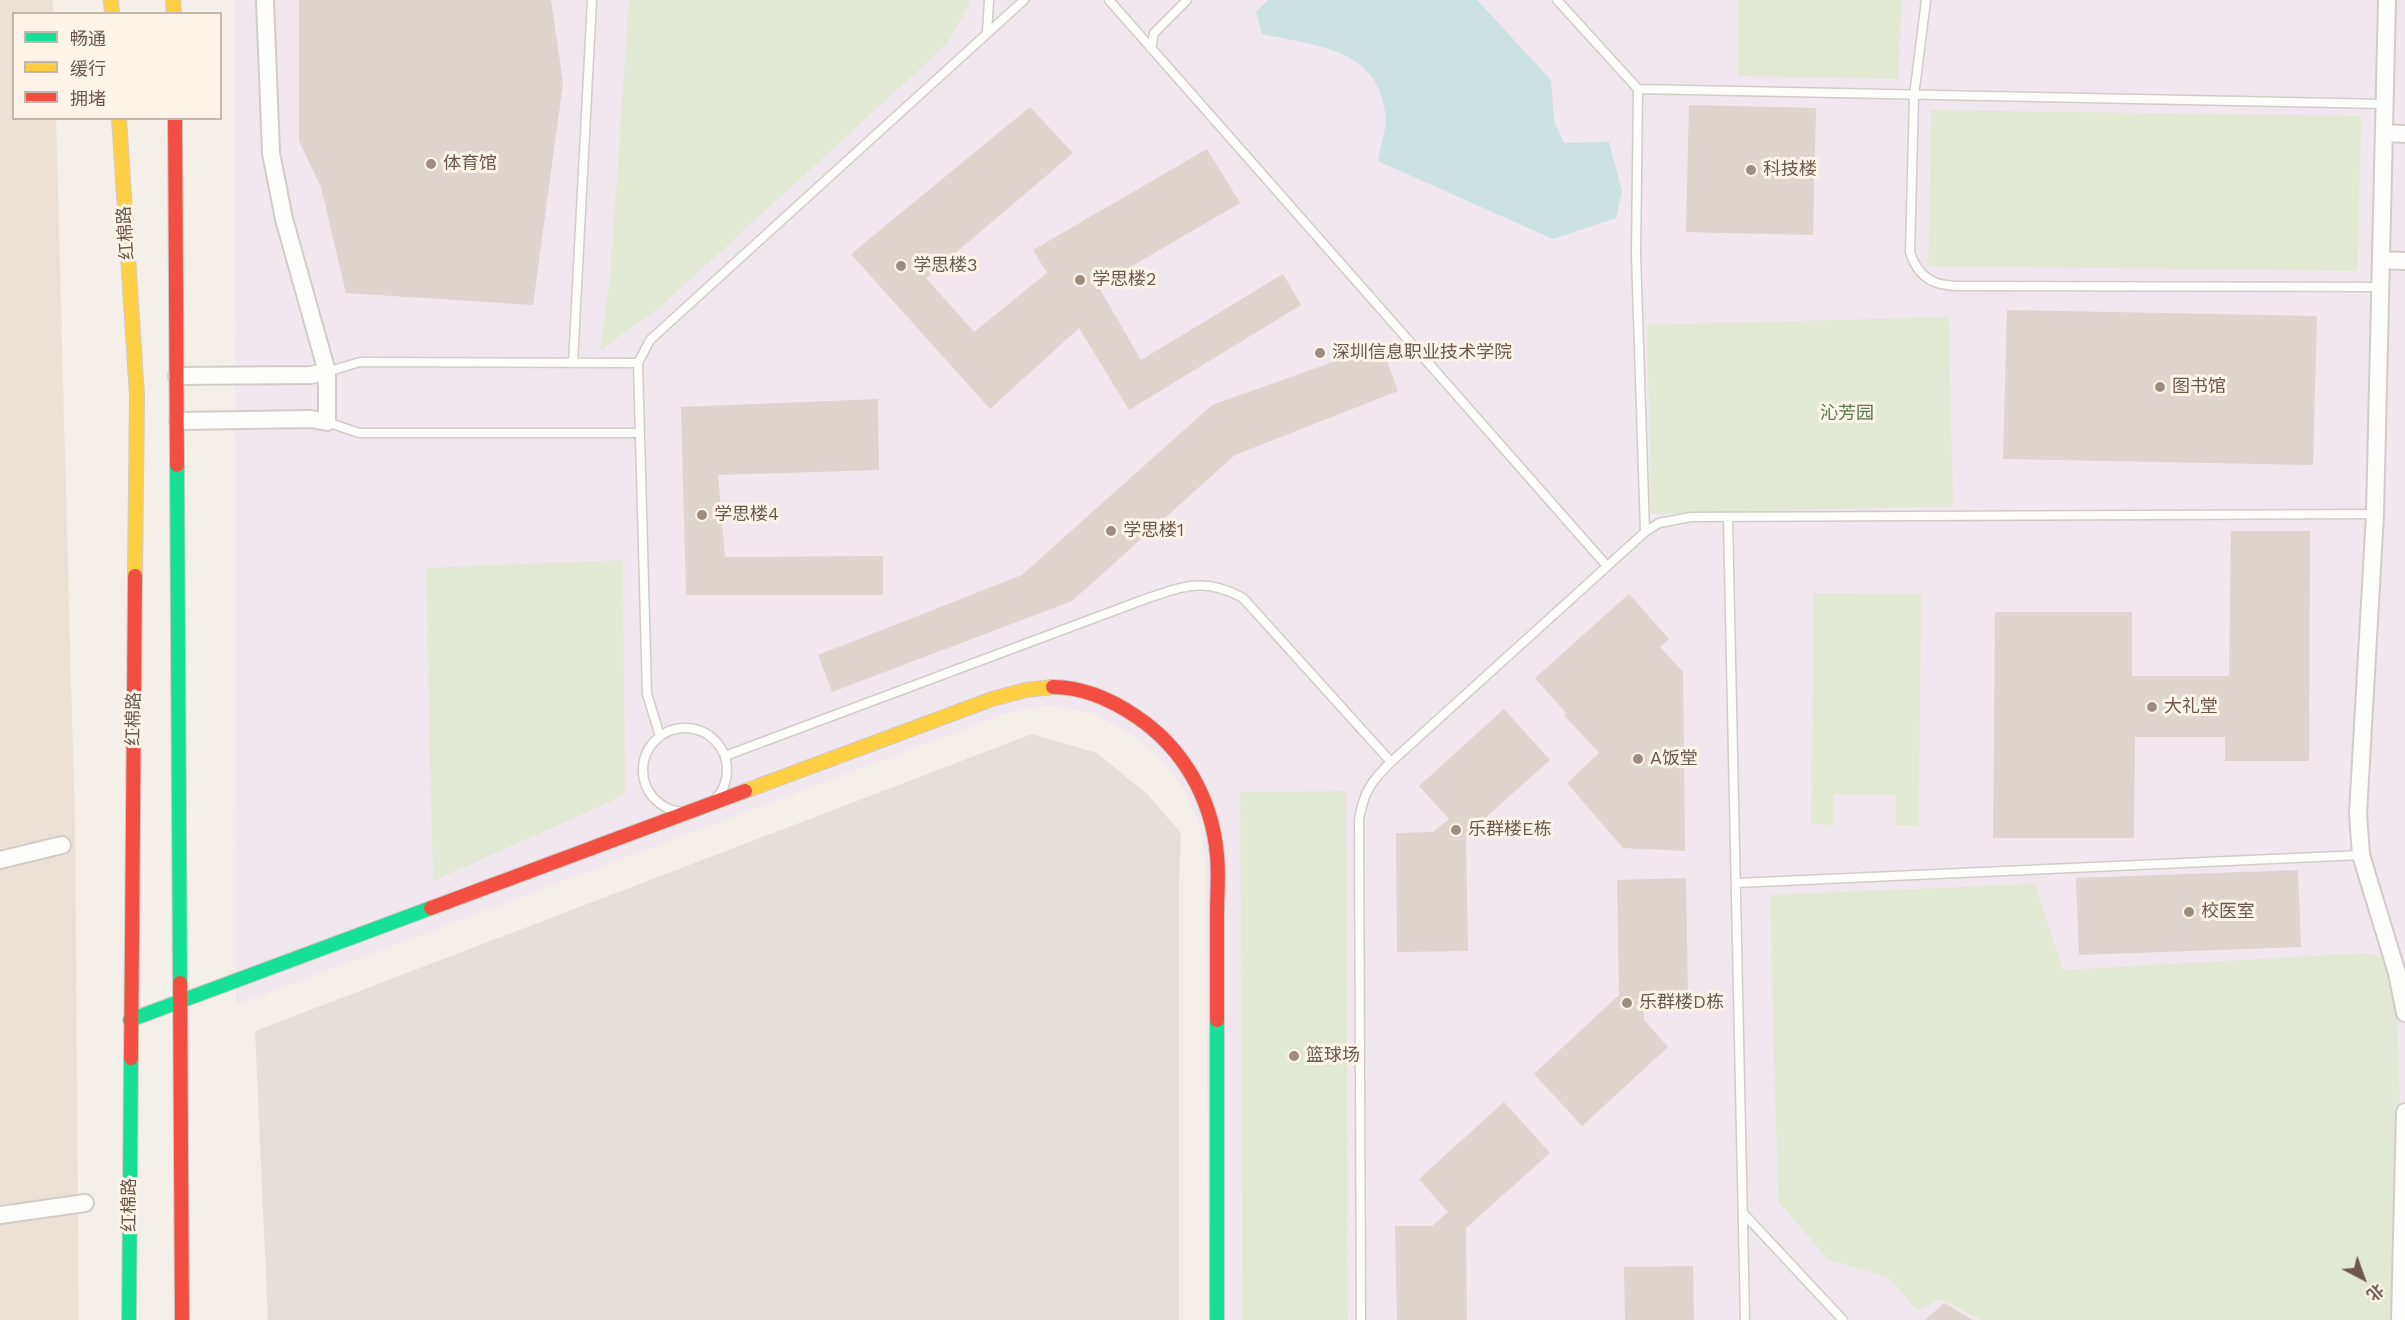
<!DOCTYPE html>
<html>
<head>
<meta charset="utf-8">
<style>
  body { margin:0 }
  #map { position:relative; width:2405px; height:1320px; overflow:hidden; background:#f4efe8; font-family:"Work Sans","Noto Sans SC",sans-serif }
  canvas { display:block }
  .legend { position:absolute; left:12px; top:12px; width:210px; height:108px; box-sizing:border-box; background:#fcf4e9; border:2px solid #c3b6ab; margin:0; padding:8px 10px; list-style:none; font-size:18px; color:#6d584d }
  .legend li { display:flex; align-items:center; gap:12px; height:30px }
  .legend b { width:30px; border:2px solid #c3b6ab }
  .north { position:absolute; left:2333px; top:1248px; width:60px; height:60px; -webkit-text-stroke:4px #fcf4e9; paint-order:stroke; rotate:139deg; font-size:16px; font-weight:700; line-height:24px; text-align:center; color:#6d584d }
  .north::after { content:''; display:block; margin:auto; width:21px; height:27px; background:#6d584d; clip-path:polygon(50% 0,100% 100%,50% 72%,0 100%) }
</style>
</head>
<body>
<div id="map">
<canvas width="2405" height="1320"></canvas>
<ul class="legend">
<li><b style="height:8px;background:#16e098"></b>畅通</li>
<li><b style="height:8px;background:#ffcf43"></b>缓行</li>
<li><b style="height:8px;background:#f24e42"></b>拥堵</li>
</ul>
<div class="north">北</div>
</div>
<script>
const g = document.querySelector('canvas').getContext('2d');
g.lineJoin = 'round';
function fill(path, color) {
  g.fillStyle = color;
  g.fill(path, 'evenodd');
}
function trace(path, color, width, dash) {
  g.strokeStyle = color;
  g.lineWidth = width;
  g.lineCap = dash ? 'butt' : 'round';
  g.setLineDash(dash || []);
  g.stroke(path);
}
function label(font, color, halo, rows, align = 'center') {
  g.font = font + ' "Work Sans","Noto Sans SC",sans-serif';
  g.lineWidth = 6;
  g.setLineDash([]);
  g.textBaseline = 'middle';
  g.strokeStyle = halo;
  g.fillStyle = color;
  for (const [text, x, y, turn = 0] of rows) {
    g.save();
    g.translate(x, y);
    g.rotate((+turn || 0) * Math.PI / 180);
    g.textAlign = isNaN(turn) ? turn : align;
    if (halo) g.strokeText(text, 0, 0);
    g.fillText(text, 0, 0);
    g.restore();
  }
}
const residential = new Path2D(`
  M 0,0 L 53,0 L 53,13 L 14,14 L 14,118 L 56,119 L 75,828 L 79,1320 L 0,1320 Z`);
const industrial = new Path2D(`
  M 1032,734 L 1097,753 L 1148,795 L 1181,833 L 1179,882 L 1179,1320 L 268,1320 L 255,1031 Z`);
const education = new Path2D(`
  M 235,0 L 2405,0 L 2405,1320 L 1209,1320 L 1205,859 L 1200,825 L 1184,789 L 1165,763 L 1135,736 L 1093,713 L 1049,705 L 1004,714 L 236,1005 Z`);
const green = new Path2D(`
  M 629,0 L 969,0 L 969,5 L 947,44 L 659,308 L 600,350 L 610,278 Z
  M 1738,0 L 1902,0 L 1898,79 L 1738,76 Z
  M 1931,110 L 2361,116 L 2358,271 L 1928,266 Z
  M 1949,317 L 1953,506 L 1651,514 L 1647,325 Z
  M 623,560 L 625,795 L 433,881 L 426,568 Z
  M 1814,593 L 1921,594 L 1919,825 L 1896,825 L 1896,795 L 1833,794 L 1833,825 L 1811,824 Z
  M 1346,791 L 1348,1320 L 1242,1320 L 1240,792 Z
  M 2035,884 L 2063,970 L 2367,953 L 2387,959 C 2399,992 2398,1028 2399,1063 C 2402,1149 2397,1234 2395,1320 L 1981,1320 L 1941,1299 L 1917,1310 L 1888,1277 L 1829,1260 L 1778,1201 L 1770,895 Z`);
const water = new Path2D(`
  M 1268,0 L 1477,0 L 1551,80 L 1554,121 L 1564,143 L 1609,142 L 1622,191 L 1616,218 L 1553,239 L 1378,161 C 1380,148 1385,134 1386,120 C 1386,114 1384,108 1383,102 C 1371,47 1307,44 1262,34 L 1256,12 Z`);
const building = new Path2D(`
  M 299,0 L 551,0 L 563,83 L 533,305 L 346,293 L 321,187 L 299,141 Z
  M 1689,105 L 1816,108 L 1813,235 L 1686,232 Z
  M 1030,107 L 1073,153 L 926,278 L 974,332 L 1047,273 L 1033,250 L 1207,149 L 1240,203 L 1098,286 L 1141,360 L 1283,274 L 1301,305 L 1129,410 L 1079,328 L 990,409 L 851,254 Z
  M 2007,310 L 2317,316 L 2313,465 L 2003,459 Z
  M 1381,345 L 1398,391 L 1235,455 L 1072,601 L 832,692 L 818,655 L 1022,575 L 1212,405 Z
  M 878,399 L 879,470 L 718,475 L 725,557 L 883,556 L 883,595 L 686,595 L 681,407 Z
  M 2231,531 L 2310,531 L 2309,761 L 2225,761 L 2225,737 L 2135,737 L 2134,838 L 1993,838 L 1995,612 L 2132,612 L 2132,676 L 2229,676 Z
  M 1629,594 L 1669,639 L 1660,647 L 1683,672 L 1685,851 L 1623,848 L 1567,783 L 1599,753 L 1564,715 L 1566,713 L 1535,678 Z
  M 1504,709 L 1550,760 L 1466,835 L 1468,951 L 1397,952 L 1396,833 L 1433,832 L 1449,819 L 1419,786 Z
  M 2298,870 L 2301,947 L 2079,955 L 2076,878 Z
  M 1686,878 L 1688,997 L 1643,997 L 1644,1020 L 1668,1047 L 1582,1126 L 1534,1074 L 1619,995 L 1617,880 Z
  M 1504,1102 L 1550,1153 L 1466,1228 L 1467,1320 L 1397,1320 L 1395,1226 L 1432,1226 L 1448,1212 L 1419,1179 Z
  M 1693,1266 L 1694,1320 L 1625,1320 L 1624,1267 Z
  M 1944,1303 L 1973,1320 L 1925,1320 Z`);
const lane = new Path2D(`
  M 1109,0 L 1607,566
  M 1557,0 L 1638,89 L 1636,255 L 1645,532
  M 1926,0 L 1914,96 L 1910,252 C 1922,290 1949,286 1982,286 L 2381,287
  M 987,33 L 989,0
  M 1151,48 L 1154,33 L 1187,0
  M 1638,89 L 2385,104
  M 573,363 L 592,0
  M 327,372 L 360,362 L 638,363
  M 327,422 L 359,433 L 640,433
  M 1728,518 L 1745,1320
  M643 770a42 42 0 1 1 84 0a42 42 0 1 1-84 0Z
  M 660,736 L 647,694 L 638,363 L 650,340 L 1024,0
  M 725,756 L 1140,601 C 1180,587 1204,576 1243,598 L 1391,762
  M 1737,883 L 2361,855
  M 1744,1214 L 1843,1320
  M 1361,1320 L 1359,819 C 1364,792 1371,781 1391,762 L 1645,532 L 1659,523 L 1691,517 L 2375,514`);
const street = new Path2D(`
  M 2387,0 L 2375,514 L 2358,814 L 2361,855 L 2397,973 L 2405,1013
  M 2384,133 L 2405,134
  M 2381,260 L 2405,261
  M 177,376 L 310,375 L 327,372
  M 178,421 L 311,419 L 327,422 L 327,372 L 284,219 L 271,153 L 265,0
  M 0,860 L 62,845
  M 0,1215 L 85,1203
  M 2400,1320 L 2405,1112`);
const fast = new Path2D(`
  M 177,465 L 180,983
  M 130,1020 L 431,908
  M 1217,1020 L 1217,1320
  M 129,1320 L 131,1058`);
const slow = new Path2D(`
  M 111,0 L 112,14
  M 173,0 L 174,14
  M 119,118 L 137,396 L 135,576
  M 745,791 L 992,699 L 1026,690 L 1053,687`);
const jam = new Path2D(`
  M 175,118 L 177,465
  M 1053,687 C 1084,687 1112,700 1137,717 C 1184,749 1212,799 1217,855 C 1219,875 1217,895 1217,915 C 1217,950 1217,985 1217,1020
  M 431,908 L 745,791
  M 180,983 L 182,1320
  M 131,1058 L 135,576`);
const markers = [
  [431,164,6,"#9c8d83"],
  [1751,170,6,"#9c8d83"],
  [901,266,6,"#9c8d83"],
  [1080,280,6,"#9c8d83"],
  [1320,353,6,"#9c8d83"],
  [2160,387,6,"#9c8d83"],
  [702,515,6,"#9c8d83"],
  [1111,531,6,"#9c8d83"],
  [2152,707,6,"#9c8d83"],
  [1638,759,6,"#9c8d83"],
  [1456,830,6,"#9c8d83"],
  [2189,912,6,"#9c8d83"],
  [1627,1003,6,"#9c8d83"],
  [1294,1056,6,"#9c8d83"]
];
const poiNames = [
  ["体育馆",443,164],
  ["科技楼",1763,170],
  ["学思楼3",913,266],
  ["学思楼2",1092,280],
  ["深圳信息职业技术学院",1332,353],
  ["图书馆",2172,387],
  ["学思楼4",714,515],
  ["学思楼1",1123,531],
  ["大礼堂",2164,707],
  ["A饭堂",1650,759],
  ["乐群楼E栋",1468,830],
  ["校医室",2201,912],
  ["乐群楼D栋",1639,1003],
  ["篮球场",1306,1056]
];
const streetNames = [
  ["红棉路",126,233,-94],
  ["红棉路",134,719,-89],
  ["红棉路",130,1205,-90]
];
const parkNames = [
  ["沁芳园",1847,414]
];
fill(residential, '#ece1d6');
fill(industrial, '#e6dfd9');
fill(education, '#f0e7ef');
fill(green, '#e1e9d5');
fill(water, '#cce1e2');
fill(building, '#ddd5ce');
trace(lane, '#d2ccc7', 11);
trace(street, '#d2ccc7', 20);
trace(fast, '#d1cbc4', 16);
trace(slow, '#d1cbc4', 16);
trace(jam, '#d1cbc4', 16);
trace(lane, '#fdfdfc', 8);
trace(street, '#fdfdfc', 16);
trace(fast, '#16e098', 14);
trace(slow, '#ffcf43', 14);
trace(jam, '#f24e42', 14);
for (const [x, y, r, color] of markers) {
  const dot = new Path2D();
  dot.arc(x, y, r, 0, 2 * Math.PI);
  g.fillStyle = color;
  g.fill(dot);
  trace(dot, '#fcf4e9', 2);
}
label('18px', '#6d584d', '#fcf4e9', poiNames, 'left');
label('18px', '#6d584d', '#fcf4e9', streetNames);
label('18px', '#59774a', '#fcf4e9', parkNames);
</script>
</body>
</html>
